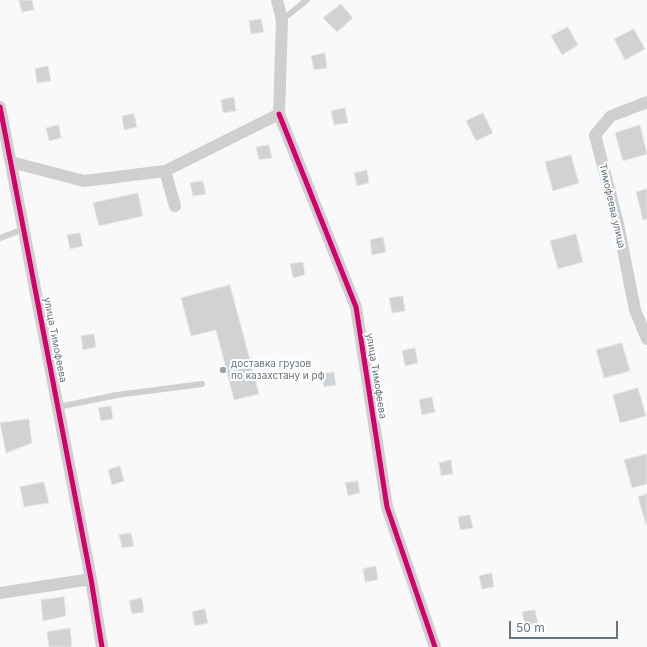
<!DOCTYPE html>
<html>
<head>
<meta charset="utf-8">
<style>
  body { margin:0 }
  #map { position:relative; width:647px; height:647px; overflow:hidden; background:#f9f9f9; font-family:Inter,sans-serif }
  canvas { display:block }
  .scale { position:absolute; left:509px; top:621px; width:109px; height:18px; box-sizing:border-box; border:2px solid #657683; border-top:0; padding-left:5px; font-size:12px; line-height:14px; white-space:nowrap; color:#657683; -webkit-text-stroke:3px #fff; paint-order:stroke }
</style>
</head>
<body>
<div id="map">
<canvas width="647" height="647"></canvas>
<div class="scale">50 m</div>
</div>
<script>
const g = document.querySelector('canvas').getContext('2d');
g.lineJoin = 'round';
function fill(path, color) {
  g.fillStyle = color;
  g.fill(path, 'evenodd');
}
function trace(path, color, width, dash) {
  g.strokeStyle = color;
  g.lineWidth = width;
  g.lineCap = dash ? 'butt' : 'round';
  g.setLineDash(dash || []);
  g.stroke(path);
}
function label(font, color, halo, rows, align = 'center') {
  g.font = font + ' Inter,sans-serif';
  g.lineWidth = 4;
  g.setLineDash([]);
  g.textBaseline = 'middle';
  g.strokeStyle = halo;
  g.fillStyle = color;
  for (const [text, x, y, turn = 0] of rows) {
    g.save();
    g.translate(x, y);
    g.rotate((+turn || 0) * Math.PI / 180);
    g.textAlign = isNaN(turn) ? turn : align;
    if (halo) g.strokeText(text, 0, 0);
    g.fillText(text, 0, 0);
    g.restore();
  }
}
const building = new Path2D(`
  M 19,0 L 32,0 L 34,10 L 22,12 Z
  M 341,4 L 353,18 L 337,32 L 323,18 Z
  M 261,19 L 264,32 L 251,34 L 249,21 Z
  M 568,27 L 578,45 L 562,55 L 551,36 Z
  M 634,29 L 645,49 L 625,60 L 614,39 Z
  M 325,53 L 327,68 L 314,70 L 311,56 Z
  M 48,66 L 51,81 L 37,83 L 35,69 Z
  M 234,97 L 236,111 L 223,113 L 221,100 Z
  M 345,108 L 348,123 L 334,125 L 331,111 Z
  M 483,113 L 493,133 L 476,141 L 466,121 Z
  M 134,114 L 137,127 L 124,130 L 122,116 Z
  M 59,125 L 61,138 L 49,141 L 46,128 Z
  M 640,125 L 647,154 L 623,161 L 615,133 Z
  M 269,145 L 272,158 L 259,160 L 256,147 Z
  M 571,155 L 579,183 L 553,191 L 545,162 Z
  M 367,170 L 369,183 L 357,186 L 354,173 Z
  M 203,181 L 206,194 L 193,196 L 190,183 Z
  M 647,189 L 647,219 L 643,220 L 636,192 Z
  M 138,193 L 143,216 L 99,226 L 93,203 Z
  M 80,233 L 83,246 L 70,249 L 67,235 Z
  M 576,234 L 583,262 L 558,269 L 550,241 Z
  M 383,237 L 386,252 L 372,255 L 370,240 Z
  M 303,262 L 305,275 L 293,278 L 290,264 Z
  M 230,285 L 259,394 L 234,400 L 216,330 L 191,336 L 181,298 Z
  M 403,296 L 405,311 L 392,313 L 389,298 Z
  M 94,334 L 96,347 L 83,350 L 81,336 Z
  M 622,343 L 630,371 L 604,378 L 596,350 Z
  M 415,348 L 418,363 L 405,366 L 402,351 Z
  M 334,372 L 336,385 L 324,387 L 321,374 Z
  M 638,388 L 646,416 L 620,423 L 613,395 Z
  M 432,397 L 435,412 L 422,415 L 419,400 Z
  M 111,406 L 113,419 L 101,421 L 98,408 Z
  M 29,419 L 32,443 L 6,453 L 0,423 Z
  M 647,454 L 647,484 L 632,488 L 624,460 Z
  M 451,460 L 453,474 L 441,476 L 439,463 Z
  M 120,466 L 124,481 L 112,485 L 108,470 Z
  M 358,481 L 360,493 L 348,496 L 345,483 Z
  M 44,482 L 49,503 L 24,507 L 20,487 Z
  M 647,494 L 647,524 L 646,525 L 638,497 Z
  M 470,515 L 473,528 L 460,530 L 458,517 Z
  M 131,533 L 134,546 L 122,548 L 119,535 Z
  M 376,566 L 378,580 L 365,582 L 363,569 Z
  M 492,573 L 494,587 L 482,589 L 479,576 Z
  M 64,597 L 66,616 L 43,621 L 41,600 Z
  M 142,598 L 144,612 L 132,614 L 129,601 Z
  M 205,609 L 208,623 L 195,626 L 192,612 Z
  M 535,610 L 538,623 L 525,625 L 522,612 Z
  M 70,628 L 72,647 L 49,647 L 47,632 Z`);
const lane = new Path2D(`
  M 282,20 L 307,0
  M 0,238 L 24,229
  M 58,407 L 117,395 L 202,384`);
const street = new Path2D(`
  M 647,102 L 611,116 L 595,135 L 618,224 L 635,310 L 647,339
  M 0,107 L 91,579 L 102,647
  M 279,114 L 356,307 L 387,507 L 435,647
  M 11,162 L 84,181 L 165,171 L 279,114 L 282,20 L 277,0
  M 165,171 L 175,206
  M 0,593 L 91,579`);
const cycleway = new Path2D(`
  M 0,107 L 91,579 L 102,647
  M 279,114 L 356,307 L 387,507 L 435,647`);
const markers = [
  [223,370,4,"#99a4ac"]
];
const streetNames = [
  ["Тимофеева улица",612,206,77],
  ["улица Тимофеева",55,340,79],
  ["улица Тимофеева",376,376,81]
];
const poiNames = [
  ["доставка грузов",231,364],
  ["по казахстану и рф",231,376]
];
fill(building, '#d0d2d3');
trace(building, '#e8e8e8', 1);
trace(lane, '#cecfd0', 6);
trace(street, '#cecfd0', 12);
trace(cycleway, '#d6006c', 5);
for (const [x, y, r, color] of markers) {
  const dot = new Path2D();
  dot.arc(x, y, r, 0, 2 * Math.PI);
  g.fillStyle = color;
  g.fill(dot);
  trace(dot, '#fff', 1.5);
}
label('10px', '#657683', '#fff', streetNames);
label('10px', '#657683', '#fff', poiNames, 'left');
</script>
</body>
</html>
